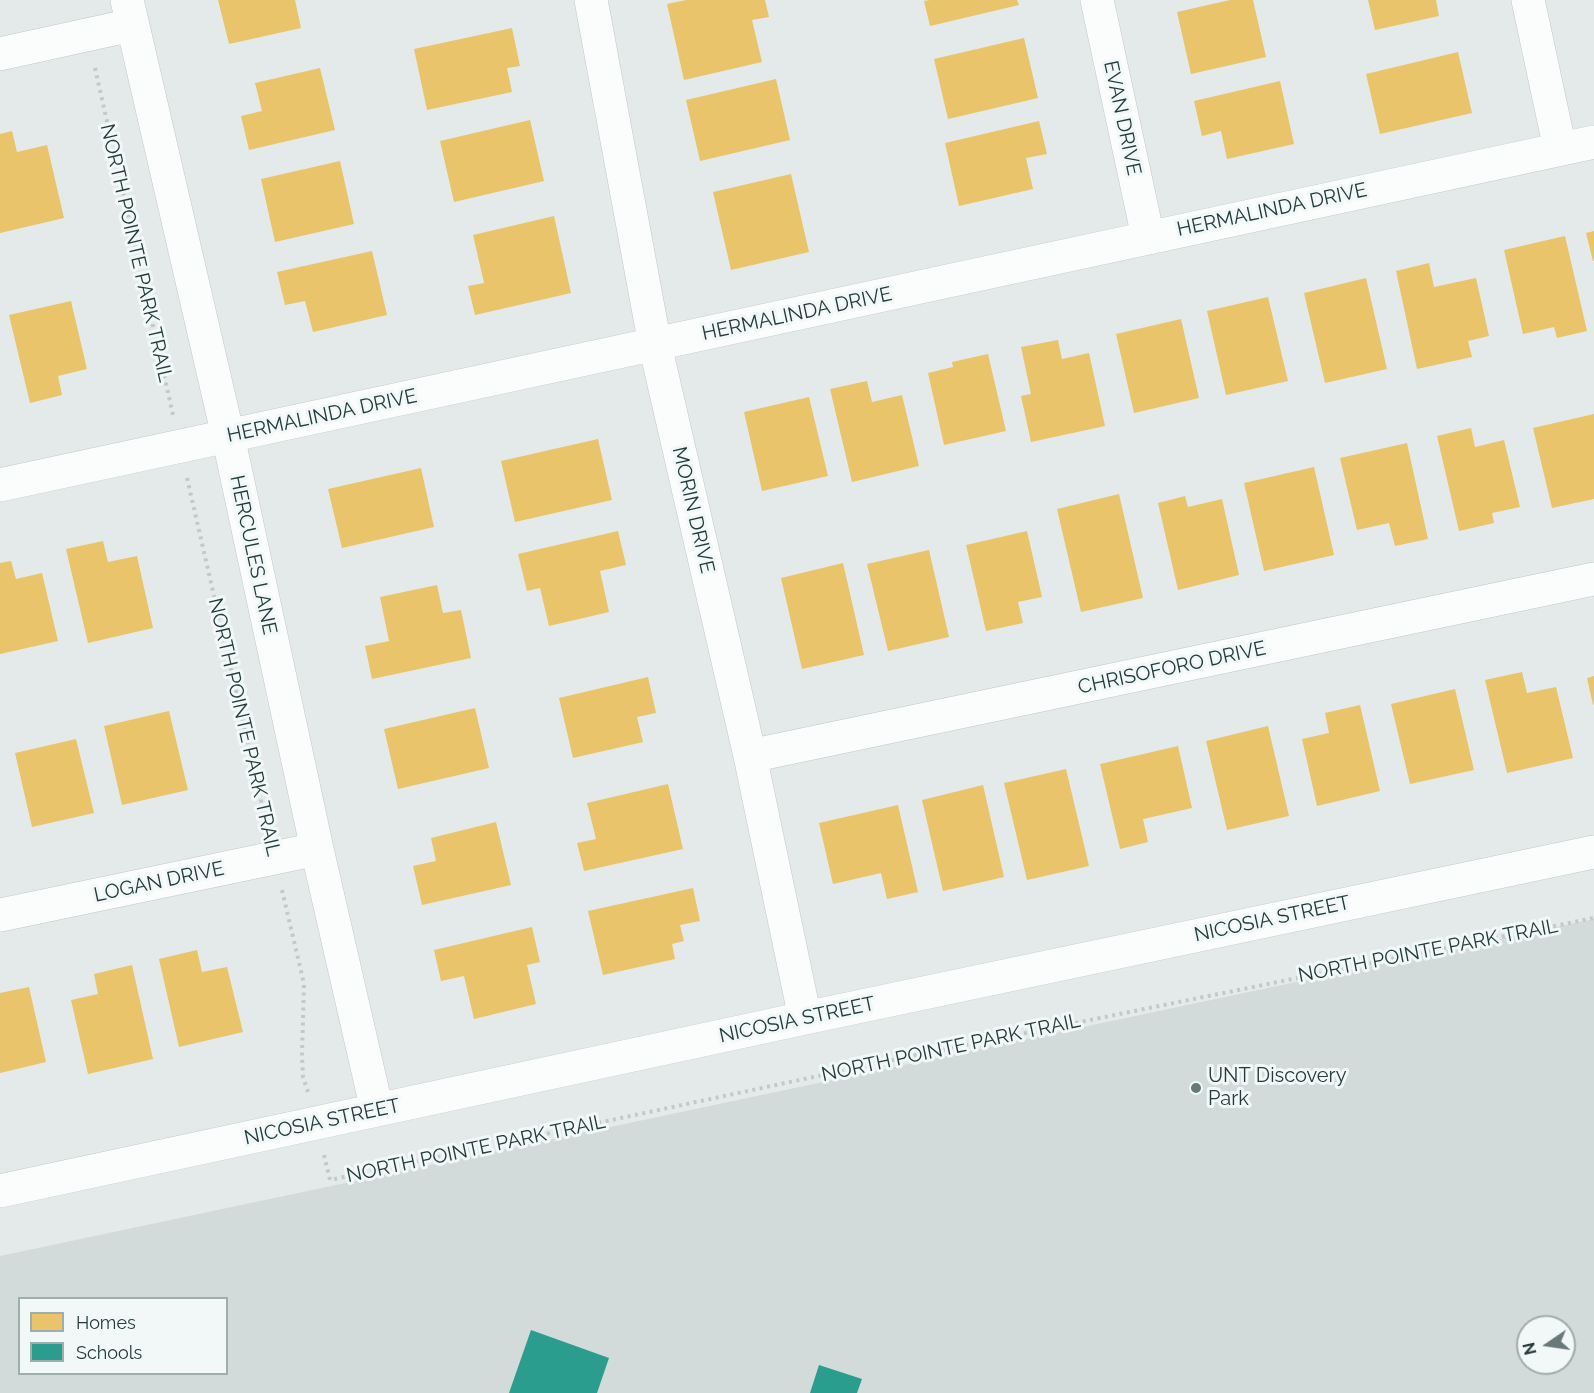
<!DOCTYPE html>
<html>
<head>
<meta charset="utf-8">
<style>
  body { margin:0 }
  #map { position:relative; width:1594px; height:1393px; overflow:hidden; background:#e4eae9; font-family:Raleway,sans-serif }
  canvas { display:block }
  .legend { position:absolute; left:18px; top:1297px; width:210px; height:78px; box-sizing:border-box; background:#f2f8f7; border:2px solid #9fadac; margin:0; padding:8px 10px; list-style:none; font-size:18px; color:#233c3b }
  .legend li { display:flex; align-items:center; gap:12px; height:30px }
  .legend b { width:30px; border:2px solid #9fadac }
  .north { position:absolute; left:1516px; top:1315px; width:60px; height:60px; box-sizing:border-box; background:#f2f8f7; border:2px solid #9fadac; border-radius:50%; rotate:257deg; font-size:16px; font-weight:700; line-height:24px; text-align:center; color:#233c3b }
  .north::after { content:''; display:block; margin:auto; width:21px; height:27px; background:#677978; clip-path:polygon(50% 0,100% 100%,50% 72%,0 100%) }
</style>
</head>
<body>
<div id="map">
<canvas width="1594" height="1393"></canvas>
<ul class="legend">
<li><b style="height:16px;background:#e9c46a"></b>Homes</li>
<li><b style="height:16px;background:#2a9d8f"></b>Schools</li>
</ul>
<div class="north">N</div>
</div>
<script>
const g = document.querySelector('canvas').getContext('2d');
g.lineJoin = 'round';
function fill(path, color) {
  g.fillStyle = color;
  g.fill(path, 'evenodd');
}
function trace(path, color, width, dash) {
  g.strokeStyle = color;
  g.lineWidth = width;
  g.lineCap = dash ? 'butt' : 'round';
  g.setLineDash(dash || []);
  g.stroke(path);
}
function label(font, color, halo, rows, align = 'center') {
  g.font = font + ' Raleway,sans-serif';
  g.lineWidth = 6;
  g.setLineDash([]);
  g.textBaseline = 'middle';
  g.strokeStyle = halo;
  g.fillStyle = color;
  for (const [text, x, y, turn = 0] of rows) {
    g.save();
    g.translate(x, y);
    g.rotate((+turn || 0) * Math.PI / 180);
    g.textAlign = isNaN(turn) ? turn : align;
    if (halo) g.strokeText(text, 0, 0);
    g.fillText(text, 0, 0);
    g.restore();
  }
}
const built = new Path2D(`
  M 1594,919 L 1594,1393 L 0,1393 L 0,1256 ZM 20,1298 L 226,1298 L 226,1374 L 20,1374 ZM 1528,1327 L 1564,1327 L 1564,1363 L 1528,1363 Z`);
const homes = new Path2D(`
  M 218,0 L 295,0 L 301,28 L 229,44 Z
  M 686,0 L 765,0 L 769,17 L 752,20 L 762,62 L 684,80 L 667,4 Z
  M 930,0 L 1017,0 L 1019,5 L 930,26 L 924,1 Z
  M 1230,0 L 1253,0 L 1266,57 L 1191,74 L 1177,12 Z
  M 1368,0 L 1436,0 L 1439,16 L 1375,30 Z
  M 512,28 L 520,66 L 507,68 L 512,92 L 427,110 L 414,49 Z
  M 1024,38 L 1038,98 L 948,119 L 934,59 Z
  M 1458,52 L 1472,113 L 1380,134 L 1366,74 Z
  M 320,68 L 335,130 L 249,150 L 241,116 L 262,111 L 255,83 Z
  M 776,79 L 790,140 L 700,161 L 686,100 Z
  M 1280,81 L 1294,144 L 1227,159 L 1221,131 L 1202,136 L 1194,101 Z
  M 530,120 L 544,181 L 454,202 L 440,141 Z
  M 1039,121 L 1047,154 L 1026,158 L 1033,189 L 959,206 L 945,143 Z
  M 12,131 L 17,152 L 47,145 L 64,218 L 0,233 L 0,134 Z
  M 340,161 L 354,224 L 275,242 L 261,179 Z
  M 791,174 L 809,252 L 731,270 L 713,192 Z
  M 554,216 L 571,293 L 475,315 L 468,286 L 484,283 L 473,235 Z
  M 1594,231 L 1594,261 L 1593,261 L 1586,233 Z
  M 1565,236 L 1587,331 L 1557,338 L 1554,327 L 1523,334 L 1504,250 Z
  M 372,251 L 387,315 L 313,332 L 305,301 L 285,305 L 277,272 Z
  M 1429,263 L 1434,287 L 1476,278 L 1489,336 L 1468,341 L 1472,357 L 1417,369 L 1396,271 Z
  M 1366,278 L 1387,369 L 1325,383 L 1304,293 Z
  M 1268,297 L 1288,381 L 1226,395 L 1207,311 Z
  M 71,301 L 87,369 L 58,376 L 62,395 L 30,403 L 9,315 Z
  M 1181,319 L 1199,398 L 1134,413 L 1116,334 Z
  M 1058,340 L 1062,359 L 1089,353 L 1105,426 L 1031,442 L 1021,396 L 1031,394 L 1021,347 Z
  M 988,354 L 1006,431 L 944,445 L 928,373 L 953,367 L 952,362 Z
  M 867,381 L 872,402 L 902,395 L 919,466 L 852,482 L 830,389 Z
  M 809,397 L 828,476 L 762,491 L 744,412 Z
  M 1594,414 L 1594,499 L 1552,508 L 1533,428 Z
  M 1471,428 L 1475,447 L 1504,440 L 1520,507 L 1492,513 L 1494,523 L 1459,531 L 1437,436 Z
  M 598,439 L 612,500 L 515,522 L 501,461 Z
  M 1407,443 L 1428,539 L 1395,546 L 1389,523 L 1357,530 L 1340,458 Z
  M 1314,467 L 1334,555 L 1264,571 L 1244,483 Z
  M 421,468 L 434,527 L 342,548 L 328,489 Z
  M 1119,494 L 1143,598 L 1081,612 L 1057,509 Z
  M 1185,496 L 1188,507 L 1222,499 L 1239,575 L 1178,590 L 1158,503 Z
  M 618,531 L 626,565 L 600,571 L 609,612 L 549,626 L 540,588 L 527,591 L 518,554 Z
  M 1027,531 L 1042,597 L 1018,602 L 1023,623 L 986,631 L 966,545 Z
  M 103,541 L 108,562 L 137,556 L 153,628 L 88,643 L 66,549 Z
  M 929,550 L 949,637 L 888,651 L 867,564 Z
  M 11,561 L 16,579 L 42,573 L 58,641 L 0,654 L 0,563 Z
  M 843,563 L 864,655 L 802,669 L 781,578 Z
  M 437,585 L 443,613 L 461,610 L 471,658 L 372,679 L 365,646 L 389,641 L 380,597 Z
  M 1522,672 L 1527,693 L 1556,687 L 1573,758 L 1507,773 L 1485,680 Z
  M 1594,676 L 1594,704 L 1593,705 L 1587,678 Z
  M 648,677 L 656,713 L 637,717 L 643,742 L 573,758 L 559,698 Z
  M 1455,689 L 1474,770 L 1410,784 L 1391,704 Z
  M 1360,705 L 1380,791 L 1317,806 L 1302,739 L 1329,733 L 1325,713 Z
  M 475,708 L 489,768 L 398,789 L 384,729 Z
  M 169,711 L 188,790 L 122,805 L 104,726 Z
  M 1268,726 L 1289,816 L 1227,830 L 1206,741 Z
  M 76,739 L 94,813 L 32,827 L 15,753 Z
  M 1178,746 L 1192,808 L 1143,819 L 1148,842 L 1120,849 L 1100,764 Z
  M 1066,769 L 1089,866 L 1027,880 L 1004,783 Z
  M 668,784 L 683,849 L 584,871 L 577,843 L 596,839 L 587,803 Z
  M 983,785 L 1004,877 L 943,891 L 922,800 Z
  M 898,805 L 918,892 L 887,899 L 881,873 L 833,884 L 819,823 Z
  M 496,822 L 511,885 L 422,905 L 413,866 L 436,861 L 431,838 Z
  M 693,888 L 700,921 L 680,925 L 684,941 L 672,944 L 675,959 L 603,975 L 588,911 Z
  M 532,927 L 540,962 L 527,965 L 536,1004 L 474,1019 L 464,976 L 441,981 L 434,950 Z
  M 197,950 L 202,972 L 227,967 L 243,1032 L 179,1047 L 159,959 Z
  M 132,965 L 153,1059 L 88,1074 L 71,1000 L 98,994 L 94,974 Z
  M 29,987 L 46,1062 L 0,1073 L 0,993 Z`);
const schools = new Path2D(`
  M 531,1330 L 609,1358 L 597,1393 L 509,1393 Z
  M 819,1365 L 862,1379 L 857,1393 L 810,1393 Z`);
const path = new Path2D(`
  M 95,68 L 173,415
  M 187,478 L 267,827
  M 282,890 L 304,984 L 302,1055 L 303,1077 L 308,1092
  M 324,1155 L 330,1180 L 912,1056 L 1594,918`);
const minor = new Path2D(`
  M 127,0 L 228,436 L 317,849 L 377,1110
  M 591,0 L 655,345 L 750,756 L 805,1018
  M 1097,0 L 1148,237
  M 1528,0 L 1560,149
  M 0,54 L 132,25
  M 0,485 L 1594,142
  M 750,756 L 1594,579
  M 0,915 L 317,849
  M 0,1191 L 805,1018 L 1594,852`);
const markers = [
  [1196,1088,6,"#677978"]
];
const streetNames = [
  ["EVAN DRIVE",1122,118,78],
  ["HERMALINDA DRIVE",1272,210,-12],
  ["NORTH POINTE PARK TRAIL",136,253,77],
  ["HERMALINDA DRIVE",797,314,-12],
  ["HERMALINDA DRIVE",322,416,-12],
  ["MORIN DRIVE",693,510,77],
  ["HERCULES LANE",253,555,78],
  ["CHRISOFORO DRIVE",1172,668,-12],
  ["NORTH POINTE PARK TRAIL",244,727,77],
  ["LOGAN DRIVE",159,882,-12],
  ["NICOSIA STREET",1272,919,-12],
  ["NORTH POINTE PARK TRAIL",1428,951,-11],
  ["NICOSIA STREET",797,1020,-12],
  ["NORTH POINTE PARK TRAIL",951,1048,-12],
  ["NICOSIA STREET",322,1122,-12],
  ["NORTH POINTE PARK TRAIL",476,1149,-12]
];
const poiNames = [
  ["UNT Discovery",1208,1076],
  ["Park",1208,1099]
];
fill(built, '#d2dbd9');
fill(homes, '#e9c46a');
fill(schools, '#2a9d8f');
trace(minor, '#c1c7c6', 34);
trace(path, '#c1cac9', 4, [3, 4.5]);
trace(minor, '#fbfcfc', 33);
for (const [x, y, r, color] of markers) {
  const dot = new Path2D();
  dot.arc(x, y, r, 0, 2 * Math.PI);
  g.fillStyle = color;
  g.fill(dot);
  trace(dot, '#f2f8f7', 2);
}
label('20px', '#233c3b', '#f2f8f7', streetNames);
label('20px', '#233c3b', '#f2f8f7', poiNames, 'left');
</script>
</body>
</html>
